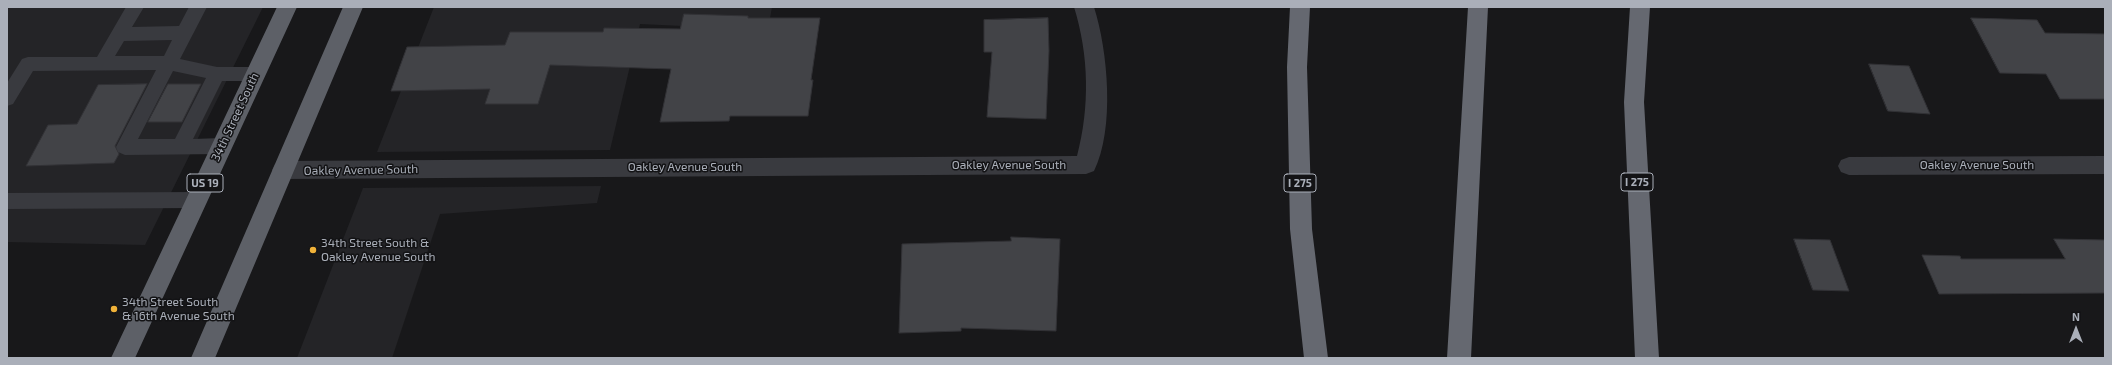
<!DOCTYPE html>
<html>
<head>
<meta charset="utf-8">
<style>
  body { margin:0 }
  #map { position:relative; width:2112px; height:365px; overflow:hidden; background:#18181a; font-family:"Exo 2",sans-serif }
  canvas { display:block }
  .frame { position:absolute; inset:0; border:8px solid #aaafb9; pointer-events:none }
  .north { position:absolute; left:2056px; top:309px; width:40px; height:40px; -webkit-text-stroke:3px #131315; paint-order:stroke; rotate:0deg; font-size:11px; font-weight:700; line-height:16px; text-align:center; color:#aaafb9 }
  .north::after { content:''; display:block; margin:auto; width:14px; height:18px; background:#aaafb9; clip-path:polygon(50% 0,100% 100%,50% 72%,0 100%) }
</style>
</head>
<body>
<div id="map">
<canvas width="2112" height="365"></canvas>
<div class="frame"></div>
<div class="north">N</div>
</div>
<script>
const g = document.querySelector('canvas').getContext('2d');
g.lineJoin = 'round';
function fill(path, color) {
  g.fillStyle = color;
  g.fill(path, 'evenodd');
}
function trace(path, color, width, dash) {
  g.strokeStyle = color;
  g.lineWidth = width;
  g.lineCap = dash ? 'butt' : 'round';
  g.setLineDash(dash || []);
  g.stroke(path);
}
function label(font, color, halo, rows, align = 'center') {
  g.font = font + ' "Exo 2",sans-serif';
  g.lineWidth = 3;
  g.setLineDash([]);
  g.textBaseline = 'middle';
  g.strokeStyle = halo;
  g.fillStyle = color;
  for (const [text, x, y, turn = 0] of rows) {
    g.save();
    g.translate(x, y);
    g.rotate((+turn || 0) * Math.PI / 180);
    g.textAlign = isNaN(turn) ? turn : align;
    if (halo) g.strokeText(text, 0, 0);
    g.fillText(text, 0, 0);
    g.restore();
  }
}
const built = new Path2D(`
  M 7,7 L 263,7 L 145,245 L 7,242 Z
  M 434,7 L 772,7 L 768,30 L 640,24 L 610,150 L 377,152 Z
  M 601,186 L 597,203 L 440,214 L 392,358 L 297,358 L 363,188 Z`);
const building = new Path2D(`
  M 684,14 L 748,16 L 748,18 L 820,18 L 811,80 L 813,80 L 808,116 L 730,116 L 729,121 L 660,122 L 671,69 L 550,65 L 538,104 L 485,104 L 490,89 L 391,91 L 407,47 L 505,45 L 510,32 L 603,32 L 604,28 L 680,29 Z
  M 1048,18 L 1049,51 L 1046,119 L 987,117 L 992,52 L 984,52 L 984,20 Z
  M 1971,18 L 2037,20 L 2045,33 L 2105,34 L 2105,99 L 2060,99 L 2046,74 L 2000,73 Z
  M 1869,64 L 1909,66 L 1930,114 L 1888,111 Z
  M 147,84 L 115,146 L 119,154 L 114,163 L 26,166 L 48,125 L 77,124 L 98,85 Z
  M 168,84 L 201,84 L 182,122 L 148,122 Z
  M 1011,237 L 1060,239 L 1056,331 L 961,328 L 961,331 L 899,333 L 902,244 L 1011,241 Z
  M 1794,239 L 1830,240 L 1849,291 L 1813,290 Z
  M 2054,239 L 2105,240 L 2105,293 L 1939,294 L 1922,255 L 1960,256 L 1961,259 L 2065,259 Z`);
const service = new Path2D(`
  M 126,7 L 144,7 L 132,27 L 179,26 L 189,7 L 207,7 L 180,59 L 217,67 L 256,67 L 262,69 L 265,74 L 262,79 L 256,81 L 222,81 L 193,139 L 222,138 L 229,141 L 231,146 L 229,151 L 222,154 L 125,155 L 118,152 L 116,147 L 156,70 L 33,71 L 13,104 L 7,106 L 7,83 L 22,59 L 28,57 L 97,57 ZM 172,40 L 164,56 L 115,56 L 124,41 ZM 173,71 L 206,78 L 175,139 L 138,139 Z
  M 197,192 L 204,194 L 207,200 L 204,206 L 197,208 L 7,209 L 7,193 Z`);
const minor = new Path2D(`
  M 1074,7 L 1094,7 C 1108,51 1115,129 1094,171 L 1086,174 L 283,179 L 275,176 L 272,170 L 275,164 L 283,161 L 1077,156 C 1090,107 1089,55 1074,7 Z
  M 2105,156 L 2105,174 L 1849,175 L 1841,172 L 1838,166 L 1841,160 L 1849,157 Z`);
const trunk = new Path2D(`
  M 277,7 L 297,7 L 135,358 L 111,358 Z
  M 343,7 L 363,7 L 215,358 L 191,358 Z`);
const motorway = new Path2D(`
  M 1290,7 L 1310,7 L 1307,67 L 1312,229 L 1328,358 L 1304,358 L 1290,229 L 1287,67 Z
  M 1468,7 L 1488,7 L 1471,358 L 1447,358 Z
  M 1630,7 L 1650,7 L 1644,102 L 1659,358 L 1635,358 L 1624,102 Z`);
const markers = [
  [313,250,4,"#f0b239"],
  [114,309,4,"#f0b239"]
];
const shields = [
  [1637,182,32],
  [205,183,36],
  [1300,183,32]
];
const shieldNames = [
  ["I 275",1637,182],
  ["US 19",205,183],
  ["I 275",1300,183]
];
const streetNames = [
  ["34th Street South",235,117,-65],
  ["Oakley Avenue South",1009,165],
  ["Oakley Avenue South",1977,165],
  ["Oakley Avenue South",685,167],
  ["Oakley Avenue South",361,170,-1]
];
const poiNames = [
  ["34th Street South &",321,243],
  ["Oakley Avenue South",321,257],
  ["34th Street South",122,302],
  ["& 16th Avenue South",122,316]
];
fill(built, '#242427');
fill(building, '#424347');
trace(building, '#323236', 1);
fill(service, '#393a3f');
fill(minor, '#393a3f');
fill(trunk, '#5d6067');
fill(motorway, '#656870');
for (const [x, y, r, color] of markers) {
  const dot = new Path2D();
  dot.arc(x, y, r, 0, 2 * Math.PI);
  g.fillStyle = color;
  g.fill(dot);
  trace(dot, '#131315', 1.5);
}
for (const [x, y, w] of shields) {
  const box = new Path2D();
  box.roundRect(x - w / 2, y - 9, w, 18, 3);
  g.fillStyle = '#131315';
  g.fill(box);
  trace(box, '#aaafb9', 1);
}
label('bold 11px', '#aaafb9', null, shieldNames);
label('12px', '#aaafb9', '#131315', streetNames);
label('12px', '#aaafb9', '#131315', poiNames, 'left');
</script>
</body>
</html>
